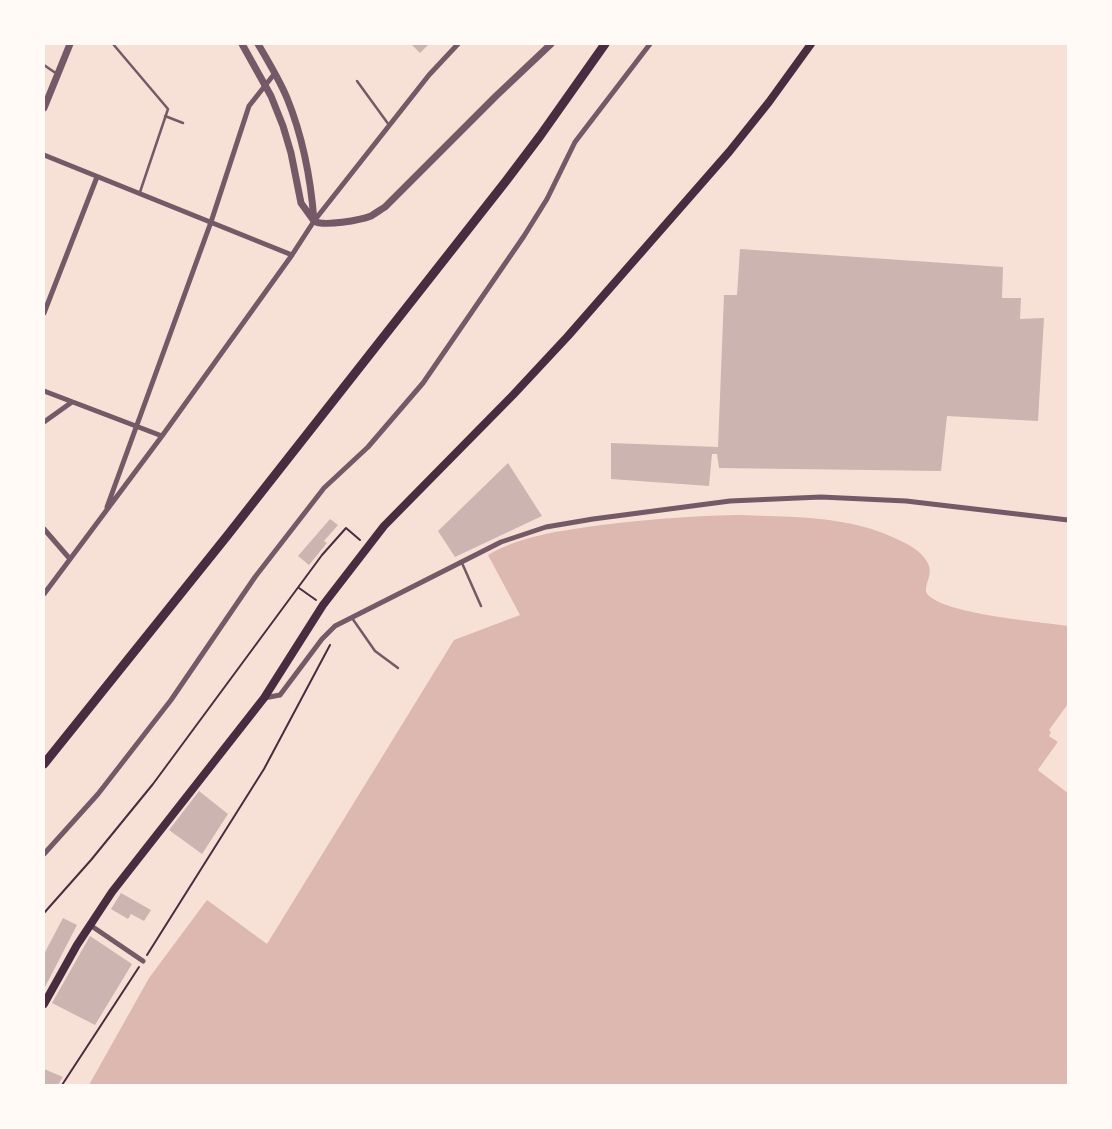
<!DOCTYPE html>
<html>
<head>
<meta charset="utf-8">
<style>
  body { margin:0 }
  #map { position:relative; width:1112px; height:1129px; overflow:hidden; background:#f7e1d7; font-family:"Fira Sans Condensed",sans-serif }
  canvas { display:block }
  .frame { position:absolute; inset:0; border:45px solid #fffaf5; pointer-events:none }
</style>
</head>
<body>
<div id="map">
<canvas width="1112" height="1129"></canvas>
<div class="frame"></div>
</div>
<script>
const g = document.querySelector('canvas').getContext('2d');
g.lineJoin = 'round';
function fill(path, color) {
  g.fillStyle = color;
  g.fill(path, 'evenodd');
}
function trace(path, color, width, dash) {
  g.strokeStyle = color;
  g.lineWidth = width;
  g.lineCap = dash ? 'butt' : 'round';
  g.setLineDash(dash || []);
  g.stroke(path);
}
const water = new Path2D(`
  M 737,515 C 792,517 850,515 901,541 C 912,546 925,554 929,566 C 932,576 925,583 926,592 C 937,614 1043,622 1068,626 L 1068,704 L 1049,730 L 1051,732 L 1049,736 L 1058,742 L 1038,770 L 1068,793 L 1068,1085 L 89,1085 L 149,978 L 207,900 L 267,944 L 454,640 L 520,615 L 488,555 C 519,537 553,532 587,527 C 637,520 687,516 737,515 Z`);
const pier = new Path2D(`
  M 1058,742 L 1060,744 L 1041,770 L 1068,790 L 1068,793 L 1038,770 Z`);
const building = new Path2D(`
  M 411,44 L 429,44 L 420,53 Z
  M 740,249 L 1003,267 L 1002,298 L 1021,298 L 1020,319 L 1044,318 L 1038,421 L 947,416 L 941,471 L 719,468 L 717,454 L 712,454 L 709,486 L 611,479 L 611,443 L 718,447 L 724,295 L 737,295 Z
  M 508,463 L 542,516 L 455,557 L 438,531 Z
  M 330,519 L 338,525 L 324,541 L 327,543 L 309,565 L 298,556 Z
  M 199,791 L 228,814 L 202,854 L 169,830 Z
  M 121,893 L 151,910 L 144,921 L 131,914 L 128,919 L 111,909 Z
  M 63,918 L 77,925 L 44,989 L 44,954 Z
  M 90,936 L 132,964 L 95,1025 L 52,1003 Z
  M 44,1069 L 63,1077 L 58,1085 L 44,1085 Z`);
const path = new Path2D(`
  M 299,588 L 316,600
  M 44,913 L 91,860 L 153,784 L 322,555 L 346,528 L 360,540
  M 147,955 L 264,769 L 330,645
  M 62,1085 L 139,967`);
const service = new Path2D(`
  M 113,44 L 168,109 L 140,192
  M 44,65 L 57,74
  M 357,81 L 389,125
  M 165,116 L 183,123
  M 462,563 L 481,606
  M 352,618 L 375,651 L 398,668`);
const minor = new Path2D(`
  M 44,155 L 292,255
  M 44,313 L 97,177
  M 44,391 L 162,436
  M 44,422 L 72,402
  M 107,507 L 211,222 L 249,106 L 275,73
  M 44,529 L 70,559
  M 44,594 L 162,436 L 292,255 L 314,221 L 429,75 L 458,44
  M 264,698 L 280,695 L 322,639 L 335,626 L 501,542 L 546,527 L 593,519 L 730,501 L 821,497 L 906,501 L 1068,520
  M 44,854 L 98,794 L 171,700 L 255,577 L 324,488 L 368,447 L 423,383 L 524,236 L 547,199 L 575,142 L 650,44
  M 90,925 L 143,961`);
const tertiary = new Path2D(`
  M 242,44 L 271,96 L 283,126 L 291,153 L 301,203 L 314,221
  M 258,44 C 268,61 279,79 287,98 C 302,135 311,181 314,221
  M 44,108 L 70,44
  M 314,221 C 323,227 361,220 371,216 C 376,213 380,210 385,207 L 496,96 L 551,44`);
const secondary = new Path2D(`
  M 44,1004 L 77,945 L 112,892 L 264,698 L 323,605 L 384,526 L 513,395 L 568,336 L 729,152 L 769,102 L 811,44`);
const primary = new Path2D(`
  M 44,764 L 227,536 L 506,181 L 540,136 L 605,44`);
fill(water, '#dcb8b0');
fill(pier, '#f7e1d7');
fill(building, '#ccb4b1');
trace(path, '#4a2c40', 2);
trace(service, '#755966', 2.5);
trace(minor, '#755966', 5);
trace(tertiary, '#755966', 7);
trace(secondary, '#4a2c40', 8);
trace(primary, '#4a2c40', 9);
</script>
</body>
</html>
